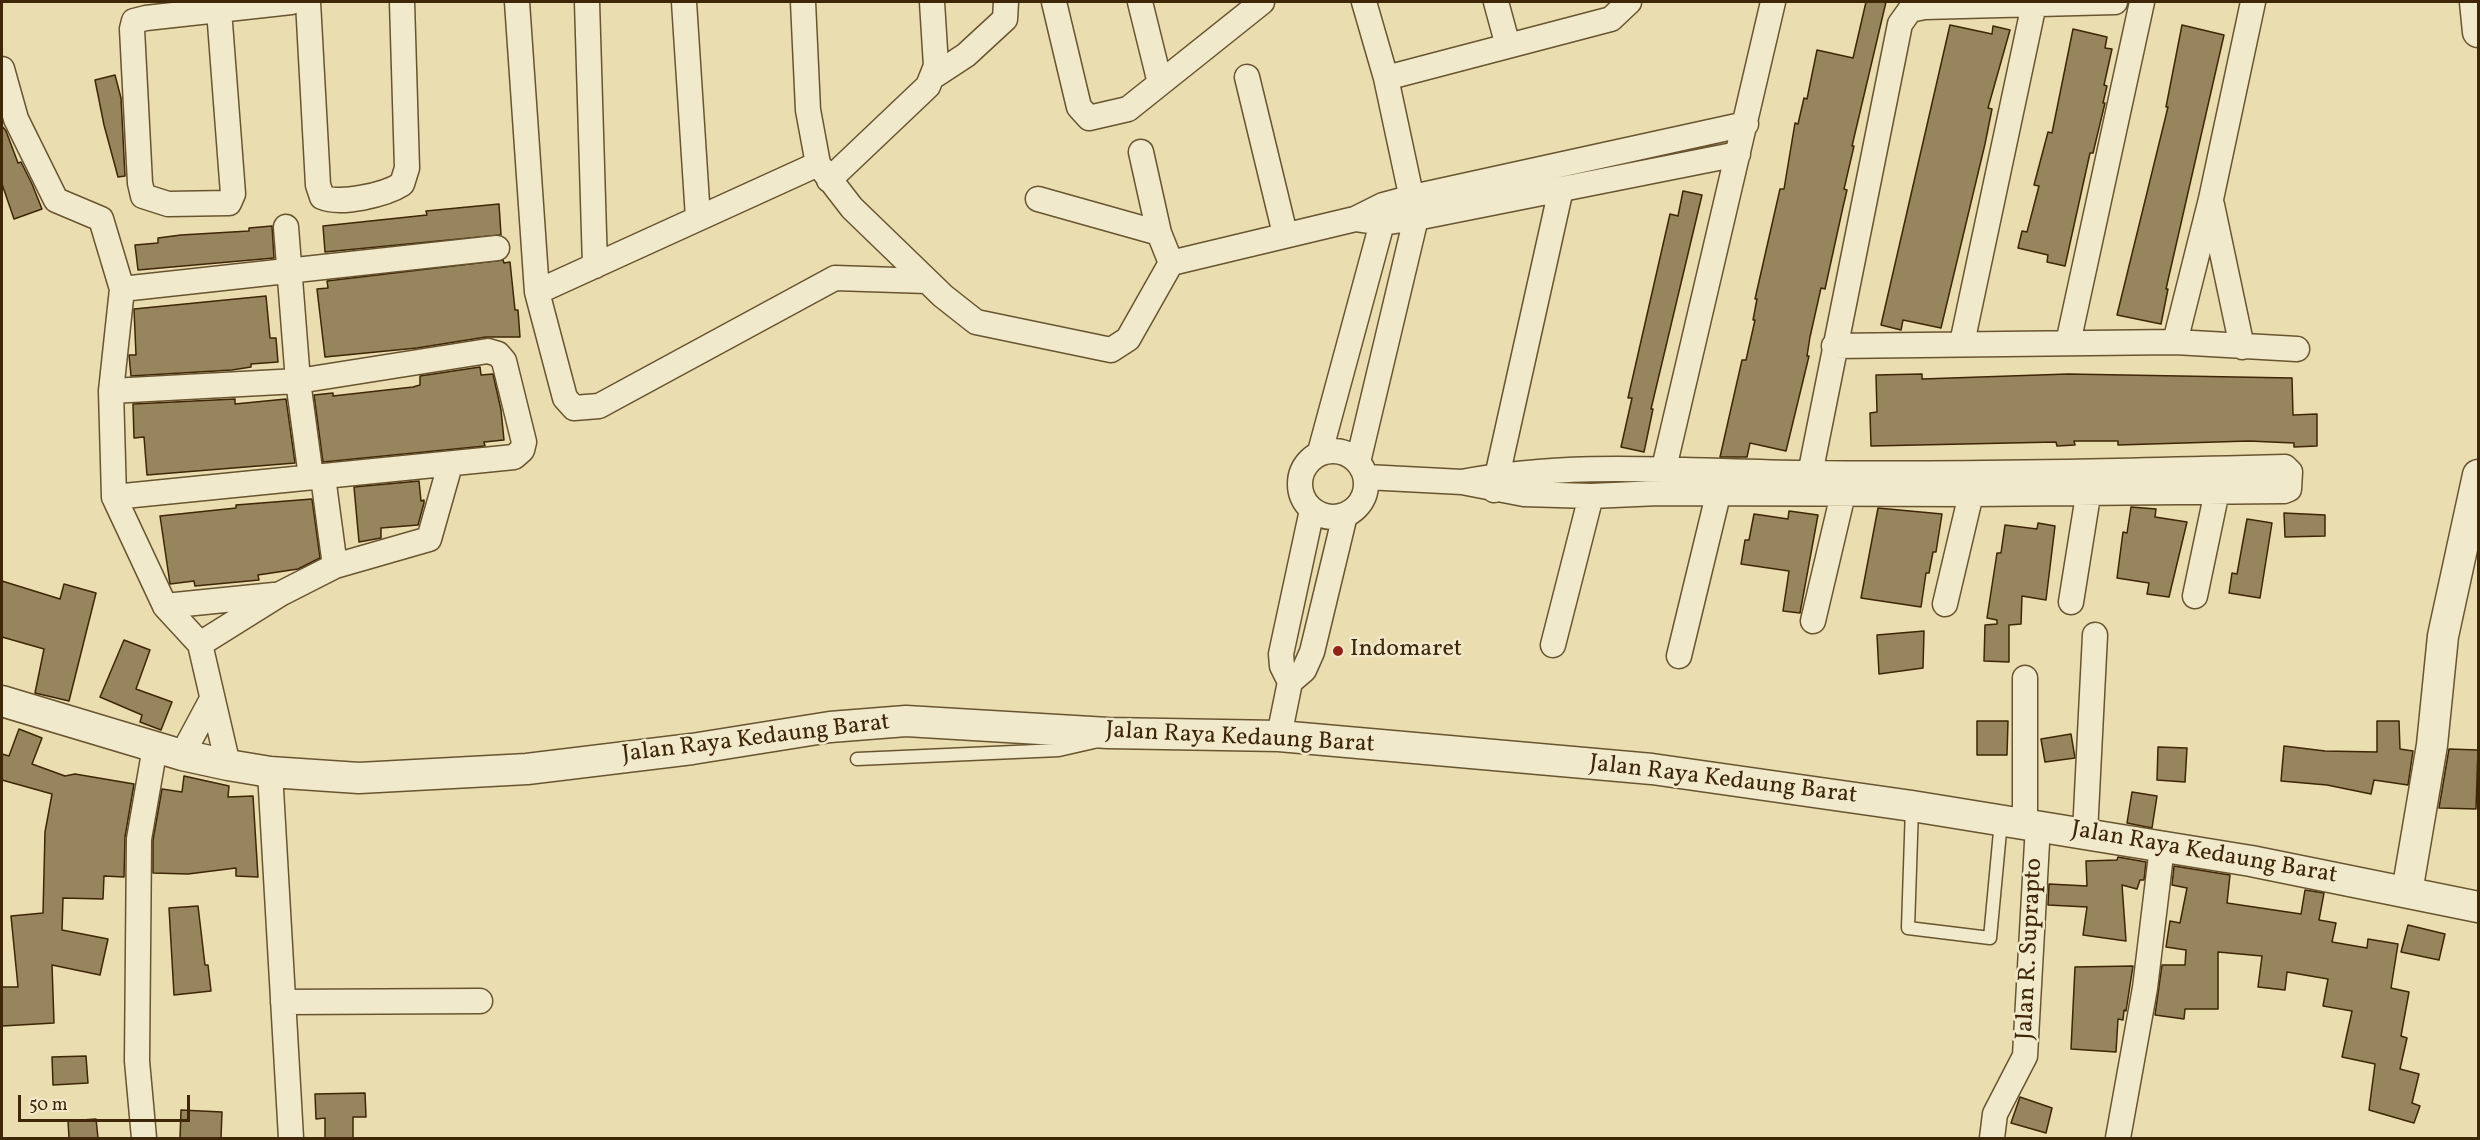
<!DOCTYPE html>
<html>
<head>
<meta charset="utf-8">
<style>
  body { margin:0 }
  #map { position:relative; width:2480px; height:1140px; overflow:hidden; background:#eaddaf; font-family:Vollkorn,serif }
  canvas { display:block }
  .frame { position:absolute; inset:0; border:3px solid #3e2606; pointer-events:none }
  .scale { position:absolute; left:18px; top:1095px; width:172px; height:27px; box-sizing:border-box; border:3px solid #3e2606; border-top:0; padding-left:8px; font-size:18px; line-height:21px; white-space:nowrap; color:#3e2606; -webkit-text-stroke:4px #f1e9cb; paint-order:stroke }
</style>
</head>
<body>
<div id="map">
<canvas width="2480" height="1140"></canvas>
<div class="frame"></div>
<div class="scale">50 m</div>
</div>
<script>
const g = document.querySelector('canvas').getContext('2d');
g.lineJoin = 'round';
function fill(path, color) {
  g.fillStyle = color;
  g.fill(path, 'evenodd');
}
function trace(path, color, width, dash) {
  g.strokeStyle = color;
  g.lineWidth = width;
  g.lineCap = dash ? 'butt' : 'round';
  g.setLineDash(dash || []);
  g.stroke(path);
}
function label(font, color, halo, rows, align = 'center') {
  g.font = font + ' Vollkorn,serif';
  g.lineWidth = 5;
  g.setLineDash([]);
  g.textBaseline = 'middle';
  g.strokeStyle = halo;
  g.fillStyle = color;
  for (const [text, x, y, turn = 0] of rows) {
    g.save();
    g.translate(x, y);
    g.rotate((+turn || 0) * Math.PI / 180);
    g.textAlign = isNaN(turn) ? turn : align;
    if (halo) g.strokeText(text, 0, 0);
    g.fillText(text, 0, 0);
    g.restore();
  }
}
const building = new Path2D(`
  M 1866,2 L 1886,2 L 1852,146 L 1854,146 L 1844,189 L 1847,190 L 1843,207 L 1825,289 L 1821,288 L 1810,337 L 1807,356 L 1809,356 L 1786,451 L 1750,443 L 1747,457 L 1720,457 L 1742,360 L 1746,360 L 1755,320 L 1753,320 L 1757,299 L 1755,299 L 1780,189 L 1784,189 L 1795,123 L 1798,124 L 1804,98 L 1807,99 L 1817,50 L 1853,58 Z
  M 1950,25 L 1992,34 L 1993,26 L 2010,30 L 1988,108 L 1992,109 L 1985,144 L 1941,328 L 1903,320 L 1901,330 L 1881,325 Z
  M 2182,25 L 2224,35 L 2166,289 L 2168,289 L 2161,324 L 2117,315 L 2168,107 L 2166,107 Z
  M 2073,29 L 2107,37 L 2105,48 L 2112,49 L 2104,85 L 2107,86 L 2103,103 L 2105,103 L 2093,153 L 2090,153 L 2065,266 L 2047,262 L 2048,255 L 2018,248 L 2022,231 L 2027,232 L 2039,186 L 2034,185 L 2048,132 L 2052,133 Z
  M 115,75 L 121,98 L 125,176 L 118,177 L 104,125 L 95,80 Z
  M 2,126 L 6,131 L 18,163 L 21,162 L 32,184 L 42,209 L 14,219 L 2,184 Z
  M 1683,191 L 1702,195 L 1651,409 L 1653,409 L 1644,452 L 1621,447 L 1632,398 L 1628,398 L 1670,214 L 1678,216 Z
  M 499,204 L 501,235 L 325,252 L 323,226 L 427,215 L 426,211 Z
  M 272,226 L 274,258 L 138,270 L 135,245 L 158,243 L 158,238 L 181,235 L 249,231 L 249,228 Z
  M 503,260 L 504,263 L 510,262 L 515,310 L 518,310 L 520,337 L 486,337 L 417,348 L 325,357 L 317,289 L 328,288 L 327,281 Z
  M 266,296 L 270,338 L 276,338 L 278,362 L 251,364 L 251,367 L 232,370 L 131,376 L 129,355 L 136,355 L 134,309 Z
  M 480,367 L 481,375 L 493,374 L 501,410 L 504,440 L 484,442 L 485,446 L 323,462 L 314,395 L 333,393 L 333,396 L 413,387 L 420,385 L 420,376 Z
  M 1922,374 L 1922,379 L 2068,374 L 2292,378 L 2293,415 L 2317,414 L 2317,446 L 2294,447 L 2294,443 L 2249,441 L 2118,445 L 2118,441 L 2074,441 L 2075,445 L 2057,446 L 2056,442 L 1871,446 L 1870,413 L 1877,412 L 1876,375 Z
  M 235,399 L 235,404 L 286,399 L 295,463 L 147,475 L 144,437 L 134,438 L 133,404 Z
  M 419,481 L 421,501 L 424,500 L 424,503 L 418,525 L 381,528 L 381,538 L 359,542 L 354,487 Z
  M 312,499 L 320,558 L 298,569 L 258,575 L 259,580 L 195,586 L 194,581 L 170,584 L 160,516 L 236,508 L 236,505 Z
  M 2131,507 L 2156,509 L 2155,517 L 2187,522 L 2169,597 L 2147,594 L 2149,583 L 2117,578 L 2123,532 L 2127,533 Z
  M 1878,508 L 1942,514 L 1936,552 L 1933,552 L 1929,573 L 1926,573 L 1921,607 L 1861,598 Z
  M 1789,511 L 1818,515 L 1800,613 L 1783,611 L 1789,571 L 1741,564 L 1745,540 L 1749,540 L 1754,514 L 1788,519 Z
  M 2284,513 L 2325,515 L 2325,536 L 2285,537 Z
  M 2247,519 L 2272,523 L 2260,598 L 2229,593 L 2232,573 L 2237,574 Z
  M 2038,523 L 2055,526 L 2046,600 L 2022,596 L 2021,624 L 2009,625 L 2009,662 L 1984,661 L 1985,625 L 1997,624 L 1997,620 L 1987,618 L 1997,553 L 2001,553 L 2005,525 L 2037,529 Z
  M 2,581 L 60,599 L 64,584 L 96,593 L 69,701 L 35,693 L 44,649 L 2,637 Z
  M 1924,631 L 1923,668 L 1879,674 L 1877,635 Z
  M 124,640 L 150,650 L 136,689 L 172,702 L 161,730 L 140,722 L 142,715 L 100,697 Z
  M 1977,721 L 2008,721 L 2007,755 L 1977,755 Z
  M 2377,721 L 2399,721 L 2400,749 L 2413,751 L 2408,785 L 2374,780 L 2371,794 L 2327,785 L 2281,781 L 2284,746 L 2325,751 L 2377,752 Z
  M 19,729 L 42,738 L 32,764 L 65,776 L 75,774 L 134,784 L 125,837 L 124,877 L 104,876 L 103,899 L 63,898 L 62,930 L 108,939 L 100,975 L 52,965 L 54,1023 L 2,1026 L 2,987 L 18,987 L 11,916 L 43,913 L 45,832 L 52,794 L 2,780 L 2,754 L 9,756 Z
  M 2071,734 L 2075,758 L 2045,762 L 2041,739 Z
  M 2158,747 L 2187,748 L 2185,782 L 2157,780 Z
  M 2449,749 L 2478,750 L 2476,809 L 2439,808 Z
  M 184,776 L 229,786 L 228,797 L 253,796 L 258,877 L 236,876 L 236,868 L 188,874 L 153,873 L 153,840 L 162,789 L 182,792 Z
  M 2132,792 L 2157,796 L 2152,828 L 2127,823 Z
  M 2118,857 L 2146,862 L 2144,880 L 2140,880 L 2137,889 L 2122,885 L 2126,941 L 2083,935 L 2087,907 L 2048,905 L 2049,884 L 2087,886 L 2086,861 L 2117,860 Z
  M 2174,866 L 2230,875 L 2227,903 L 2301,914 L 2305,890 L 2324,893 L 2319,920 L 2336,923 L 2332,942 L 2367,948 L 2368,939 L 2398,944 L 2391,988 L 2409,992 L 2401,1036 L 2407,1038 L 2400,1069 L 2419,1074 L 2412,1103 L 2420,1106 L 2414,1123 L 2369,1110 L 2375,1064 L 2342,1057 L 2352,1011 L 2323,1006 L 2328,979 L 2287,972 L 2285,990 L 2258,987 L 2262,956 L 2218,952 L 2218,1009 L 2185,1009 L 2184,1019 L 2155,1015 L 2162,965 L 2185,965 L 2186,950 L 2166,947 L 2170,921 L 2180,923 L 2187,888 L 2172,885 Z
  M 198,906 L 205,965 L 208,965 L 211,991 L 174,995 L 169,908 Z
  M 2408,925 L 2445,934 L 2439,960 L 2401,952 Z
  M 2133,966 L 2126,1011 L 2124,1010 L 2123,1020 L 2118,1019 L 2116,1052 L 2071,1049 L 2075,967 Z
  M 86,1056 L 88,1083 L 53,1085 L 52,1057 Z
  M 365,1093 L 366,1117 L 353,1117 L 353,1138 L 325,1138 L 325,1118 L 316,1119 L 315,1094 Z
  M 2020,1097 L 2052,1108 L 2046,1133 L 2011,1123 Z
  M 181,1110 L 222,1112 L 221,1138 L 180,1138 Z
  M 96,1119 L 98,1138 L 69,1138 L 68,1121 Z`);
const service = new Path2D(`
  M 857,759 L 1059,750 L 1094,742
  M 1912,807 L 1908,928 L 1990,938 L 2001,821`);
const minor = new Path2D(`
  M 308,2 L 318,185 L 322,197 C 340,205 385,195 402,184 L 407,168 L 402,2
  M 517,2 L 537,292 L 565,398 L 574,408 L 599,406 L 835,278 L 927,281
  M 587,2 L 595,266
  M 684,2 L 698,218
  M 803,2 L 808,110 L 818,164 L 852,208 L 943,296 L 976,322 L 1111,350 L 1128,339 L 1171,263 L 1159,233 L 1141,152
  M 1054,2 L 1079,107 L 1089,118 L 1128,109 L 1262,2
  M 1140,2 L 1160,83
  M 1496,2 L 1508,46
  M 219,10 L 233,194 L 229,203 L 168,204 L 143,196 L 140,183 L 132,29 L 134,21 L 146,18 L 291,2
  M 2,69 L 16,119 L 56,200 L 101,219 L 122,289 L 111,391 L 114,497 L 165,606 L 200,644 L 228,765
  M 934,76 L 966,55 L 1005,19 L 1006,2
  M 1247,77 L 1285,234
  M 1386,78 L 1611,19 L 1629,2
  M 829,180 L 928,86 L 936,66 L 932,2
  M 1038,199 L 1159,233
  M 2212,205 L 2242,347
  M 1355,219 L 1382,223 L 1416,218 L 1738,154
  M 286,227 L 298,381 L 311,477
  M 1171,263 L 1355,219 L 1383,205 L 1413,197 L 1746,124
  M 122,289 L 497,248
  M 537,292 L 818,164
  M 2175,342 L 2211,199 L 2253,2
  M 1962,343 L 2034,4
  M 2068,343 L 2142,2
  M 1834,346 L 2175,342 L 2297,349
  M 111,391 L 298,381 L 488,351 L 498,354 L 504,361 L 524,442 L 522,450 L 514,457 L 114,497
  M1300 484a33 33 0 1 1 66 0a33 33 0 1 1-66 0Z
  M 1320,452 L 1382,223 L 1383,208
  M 1358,462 L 1416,218 L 1386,78 L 1364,2
  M 323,477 L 335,566
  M 1366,477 L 1462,482 L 1524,494 L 1591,496 L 1659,493 L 1971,494 L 2284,491 L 2289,489 L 2290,472 L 2285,467 C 2125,471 1965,475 1805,473 C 1692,472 1574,460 1462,482
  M 1660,485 L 1773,2
  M 1807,489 L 1900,24 L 1910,10 L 1924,7 L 2115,2
  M 1494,490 L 1561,189
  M 2195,596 L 2217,491
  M 2071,602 L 2091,477
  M 1945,604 L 1971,494
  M 165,606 L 274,595
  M 1813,621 L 1843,494
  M 200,644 L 280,594 L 335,566 L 429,539 L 450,465
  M 1553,645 L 1591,496
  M 1679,656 L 1718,495
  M 1290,682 L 1282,666 L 1281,654 L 1312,510
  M 1279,736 L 1290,682 L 1304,670 L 1312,652 L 1345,515
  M 182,755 L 212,699
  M 270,772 L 291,1138
  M 2025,823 L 2025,678
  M 2085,833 L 2095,635
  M 283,1002 L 480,1001
  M 144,1138 L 137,1061 L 139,839 L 155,747
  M 1992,1138 L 1995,1114 L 2025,1056 L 2038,825
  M 2118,1138 L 2145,988 L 2162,847`);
const tertiary = new Path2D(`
  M 2475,2 L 2478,32
  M 2,701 L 182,755 L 228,765 L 270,772 L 359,778 L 527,769 L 692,749 L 830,727 L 906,721 L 1108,733 L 1279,736 L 1652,769 L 1912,806 L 2251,861 L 2478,907
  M 2407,892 L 2432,745 L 2443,636 L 2478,475`);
const markers = [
  [1338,651,6,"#8f2418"]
];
const poiNames = [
  ["Indomaret",1350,651]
];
const streetNames = [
  ["Jalan Raya Kedaung Barat",1240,739,3],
  ["Jalan Raya Kedaung Barat",756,740,-7],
  ["Jalan Raya Kedaung Barat",1723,781,7],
  ["Jalan Raya Kedaung Barat",2204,854,10],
  ["Jalan R. Suprapto",2031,949,-87]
];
fill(building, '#97855e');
trace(building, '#3e2606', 1.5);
trace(service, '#695430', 15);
trace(minor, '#695430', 27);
trace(tertiary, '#695430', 33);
trace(service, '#f1e9cb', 12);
trace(minor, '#f1e9cb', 24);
trace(tertiary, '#f1e9cb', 30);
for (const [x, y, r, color] of markers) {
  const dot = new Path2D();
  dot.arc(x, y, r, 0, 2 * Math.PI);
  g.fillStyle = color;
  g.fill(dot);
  trace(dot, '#f1e9cb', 2);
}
label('24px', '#3e2606', '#f1e9cb', poiNames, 'left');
label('24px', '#3e2606', '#f1e9cb', streetNames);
</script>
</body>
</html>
